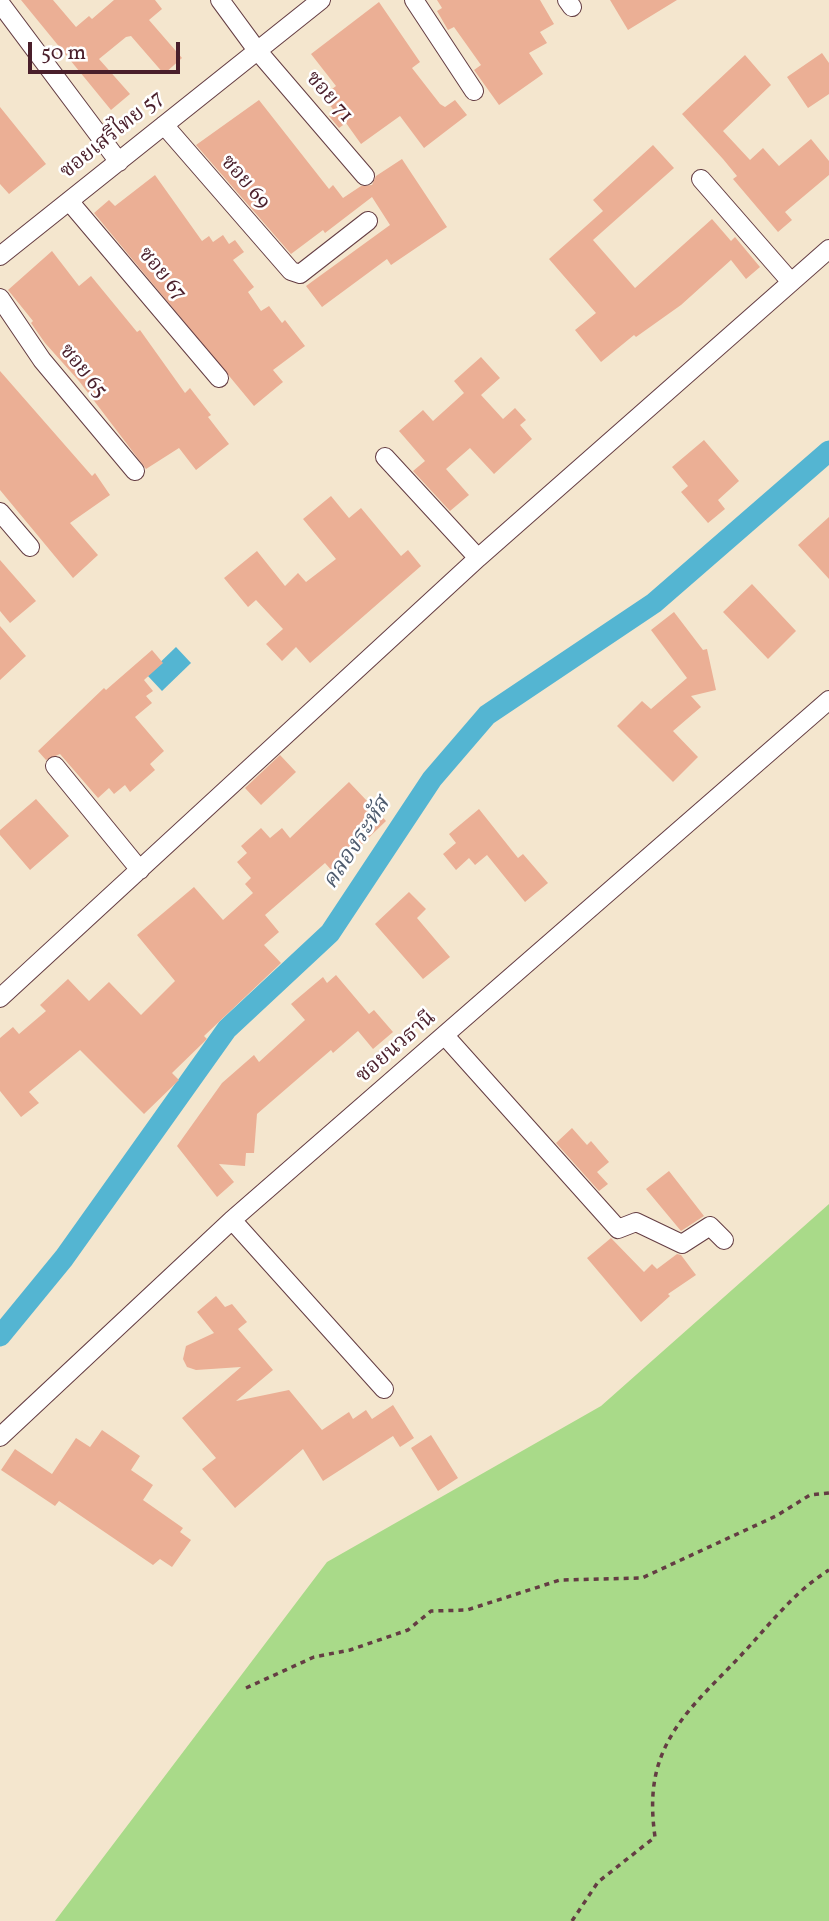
<!DOCTYPE html>
<html>
<head>
<meta charset="utf-8">
<style>
  body { margin:0 }
  #map { position:relative; width:829px; height:1921px; overflow:hidden; background:#f4e6ce; font-family:Vollkorn,serif }
  canvas { display:block }
  .scale { position:absolute; left:28px; top:42px; width:152px; height:32px; box-sizing:border-box; border:4px solid #4a1f2b; border-top:0; padding-left:9px; font-size:21px; line-height:24px; white-space:nowrap; color:#4a1f2b; -webkit-text-stroke:5px #fff; paint-order:stroke }
</style>
</head>
<body>
<div id="map">
<canvas width="829" height="1921"></canvas>
<div class="scale">50 m</div>
</div>
<script>
const g = document.querySelector('canvas').getContext('2d');
g.lineJoin = 'round';
function fill(path, color) {
  g.fillStyle = color;
  g.fill(path, 'evenodd');
}
function trace(path, color, width, dash) {
  g.strokeStyle = color;
  g.lineWidth = width;
  g.lineCap = dash ? 'butt' : 'round';
  g.setLineDash(dash || []);
  g.stroke(path);
}
function label(font, color, halo, rows, align = 'center') {
  g.font = font + ' Vollkorn,"Noto Serif Thai",serif';
  g.lineWidth = 5;
  g.setLineDash([]);
  g.textBaseline = 'middle';
  g.strokeStyle = halo;
  g.fillStyle = color;
  for (const [text, x, y, turn = 0] of rows) {
    g.save();
    g.translate(x, y);
    g.rotate((+turn || 0) * Math.PI / 180);
    g.textAlign = isNaN(turn) ? turn : align;
    if (halo) g.strokeText(text, 0, 0);
    g.fillText(text, 0, 0);
    g.restore();
  }
}
const green = new Path2D(`
  M 829,1204 L 829,1921 L 55,1921 L 327,1562 L 601,1406 Z`);
const water = new Path2D(`
  M 176,647 L 191,663 L 162,691 L 147,675 Z`);
const canal = new Path2D(`
  M 0,1336 L 64,1258 L 227,1029 L 330,933 L 432,779 L 487,715 L 654,603 L 829,451`);
const building = new Path2D(`
  M 21,0 L 53,0 L 76,27 L 89,16 L 92,19 L 114,0 L 155,0 L 162,9 L 149,20 L 182,58 L 164,74 L 131,36 L 126,37 L 99,59 L 130,94 L 111,110 Z
  M 437,0 L 540,0 L 554,24 L 540,32 L 547,43 L 529,53 L 543,74 L 499,105 L 474,70 L 481,65 L 454,27 L 448,30 L 437,11 L 442,8 Z
  M 610,0 L 677,0 L 628,30 Z
  M 379,2 L 420,62 L 412,68 L 440,104 L 445,107 L 455,100 L 467,115 L 424,148 L 400,116 L 361,144 L 346,123 L 339,128 L 329,116 L 335,112 L 323,96 L 336,86 L 311,54 Z
  M 822,53 L 829,63 L 829,94 L 808,108 L 787,77 Z
  M 745,55 L 771,85 L 723,131 L 750,160 L 763,148 L 779,166 L 811,139 L 829,161 L 829,175 L 785,212 L 792,220 L 778,232 L 733,179 L 737,176 L 723,159 L 682,114 Z
  M 259,100 L 329,189 L 333,185 L 343,198 L 361,186 L 372,185 L 376,176 L 402,159 L 447,227 L 391,265 L 387,259 L 322,307 L 306,286 L 390,225 L 372,197 L 325,233 L 323,230 L 291,254 L 196,145 Z
  M 0,107 L 46,164 L 9,194 L 0,184 Z
  M 653,145 L 674,168 L 593,240 L 635,288 L 712,219 L 731,241 L 735,237 L 760,267 L 746,279 L 731,260 L 681,305 L 636,337 L 634,335 L 601,362 L 575,330 L 596,313 L 549,259 L 603,211 L 593,200 Z
  M 155,175 L 202,241 L 209,236 L 213,242 L 223,235 L 229,244 L 235,240 L 244,252 L 233,260 L 254,287 L 248,292 L 261,311 L 269,306 L 282,323 L 285,320 L 305,346 L 273,370 L 283,382 L 254,406 L 94,213 L 109,200 L 115,206 Z
  M 52,251 L 79,286 L 91,276 L 137,332 L 140,330 L 185,393 L 190,388 L 211,415 L 208,417 L 229,444 L 196,470 L 179,448 L 146,469 L 79,381 L 45,343 L 31,323 L 33,321 L 8,290 Z
  M 481,357 L 500,378 L 481,395 L 503,419 L 515,408 L 526,420 L 520,425 L 532,439 L 494,474 L 470,448 L 446,469 L 469,495 L 450,511 L 413,471 L 425,461 L 399,431 L 423,410 L 433,421 L 464,393 L 454,381 Z
  M 0,371 L 92,476 L 95,473 L 110,495 L 70,523 L 98,555 L 73,578 L 0,490 Z
  M 704,440 L 739,481 L 718,500 L 725,509 L 708,523 L 681,492 L 688,486 L 672,467 Z
  M 331,496 L 349,518 L 361,508 L 401,556 L 408,550 L 421,566 L 310,663 L 296,647 L 282,661 L 266,644 L 283,629 L 256,600 L 248,607 L 224,578 L 257,551 L 285,586 L 298,573 L 306,582 L 336,559 L 303,519 Z
  M 829,517 L 829,579 L 798,545 Z
  M 0,560 L 36,601 L 10,623 L 0,611 Z
  M 752,584 L 796,631 L 768,659 L 723,612 Z
  M 674,612 L 703,650 L 707,649 L 716,690 L 691,696 L 701,707 L 673,731 L 698,757 L 673,782 L 617,726 L 642,701 L 651,709 L 687,678 L 651,630 Z
  M 0,626 L 26,656 L 0,680 Z
  M 152,650 L 163,663 L 144,680 L 153,691 L 146,696 L 152,703 L 135,717 L 164,751 L 150,764 L 155,770 L 130,792 L 125,785 L 114,794 L 109,788 L 98,798 L 60,754 L 46,760 L 38,751 L 104,688 L 106,690 Z
  M 280,755 L 296,772 L 261,805 L 245,788 Z
  M 349,782 L 386,821 L 333,872 L 325,863 L 265,915 L 279,932 L 264,945 L 281,963 L 204,1036 L 207,1039 L 172,1073 L 179,1080 L 144,1114 L 80,1050 L 29,1092 L 39,1103 L 21,1117 L 0,1091 L 0,1038 L 13,1027 L 19,1034 L 46,1011 L 40,1005 L 68,979 L 89,1001 L 109,982 L 141,1015 L 175,981 L 137,935 L 194,887 L 223,920 L 253,893 L 245,884 L 251,878 L 237,862 L 247,853 L 241,846 L 261,828 L 270,838 L 282,828 L 290,838 Z
  M 36,799 L 69,836 L 30,870 L 0,835 L 0,830 Z
  M 479,809 L 518,858 L 523,854 L 548,883 L 525,902 L 487,855 L 475,865 L 469,858 L 456,870 L 443,854 L 456,843 L 449,834 Z
  M 409,892 L 426,909 L 417,918 L 450,957 L 423,979 L 375,924 Z
  M 336,975 L 369,1014 L 374,1010 L 393,1032 L 373,1049 L 358,1031 L 333,1053 L 331,1050 L 257,1114 L 254,1153 L 246,1153 L 245,1166 L 219,1164 L 234,1182 L 217,1197 L 177,1146 L 222,1083 L 254,1055 L 259,1062 L 305,1020 L 291,1004 L 323,977 L 327,983 Z
  M 572,1128 L 587,1145 L 591,1141 L 609,1162 L 597,1172 L 608,1184 L 599,1191 L 556,1143 Z
  M 669,1171 L 704,1216 L 681,1231 L 646,1189 Z
  M 611,1238 L 644,1272 L 652,1264 L 657,1269 L 677,1254 L 681,1255 L 696,1275 L 668,1294 L 670,1296 L 641,1322 L 587,1258 Z
  M 216,1296 L 225,1307 L 232,1304 L 247,1322 L 238,1329 L 273,1370 L 236,1401 L 289,1390 L 322,1430 L 349,1412 L 353,1419 L 366,1410 L 372,1419 L 393,1405 L 414,1438 L 400,1447 L 393,1436 L 323,1481 L 303,1449 L 235,1508 L 202,1469 L 216,1458 L 182,1418 L 241,1367 L 196,1370 L 187,1367 L 183,1359 L 186,1346 L 214,1333 L 197,1312 Z
  M 102,1430 L 140,1456 L 131,1470 L 153,1485 L 143,1500 L 183,1528 L 180,1532 L 191,1540 L 172,1567 L 160,1559 L 153,1565 L 59,1501 L 55,1506 L 1,1470 L 15,1449 L 52,1474 L 76,1438 L 90,1447 Z
  M 431,1435 L 458,1478 L 438,1491 L 411,1448 Z`);
const path = new Path2D(`
  M 246,1688 L 314,1657 L 350,1650 L 408,1630 L 431,1611 L 467,1610 L 560,1580 L 642,1578 L 776,1516 L 810,1495 L 829,1493
  M 572,1921 L 598,1882 L 655,1837 C 651,1808 651,1780 663,1752 C 680,1712 715,1684 744,1652 C 772,1622 794,1592 829,1570`);
const minor = new Path2D(`
  M 220,0 L 256,49 L 365,176
  M 414,0 L 474,91
  M 567,0 L 572,7
  M 0,3 L 119,162
  M 164,125 L 291,271 L 300,274 L 368,221
  M 701,179 L 791,282
  M 69,201 L 219,378
  M 0,256 L 321,0
  M 0,298 L 42,360 L 135,471
  M 385,457 L 478,558
  M 0,512 L 30,547
  M 55,766 L 140,870
  M 0,998 L 478,558 L 829,249
  M 446,1037 L 618,1229 L 636,1222 L 682,1244 L 710,1226 L 724,1240
  M 232,1220 L 384,1389
  M 0,1437 L 232,1220 L 829,700`);
const streetNames = [
  ["ซอย 71",328,98,49],
  ["ซอยเสรีไทย 57",113,136,-39],
  ["ซอย 69",244,183,49],
  ["ซอย 67",161,275,50],
  ["ซอย 65",82,372,51],
  ["ซอยนวธานี",397,1048,-41]
];
const waterNames = [
  ["คลองระหัส",358,844,-57]
];
fill(green, '#a9da89');
fill(water, '#54b5d2');
trace(canal, '#54b5d2', 21);
fill(building, '#ebaf95');
trace(minor, '#643d43', 20);
trace(path, '#643d43', 3.5, [5, 5]);
trace(minor, '#fff', 18);
label('21px', '#4a1f2b', '#fff', streetNames);
label('italic 23px', '#4e5b6e', '#fff', waterNames);
</script>
</body>
</html>
